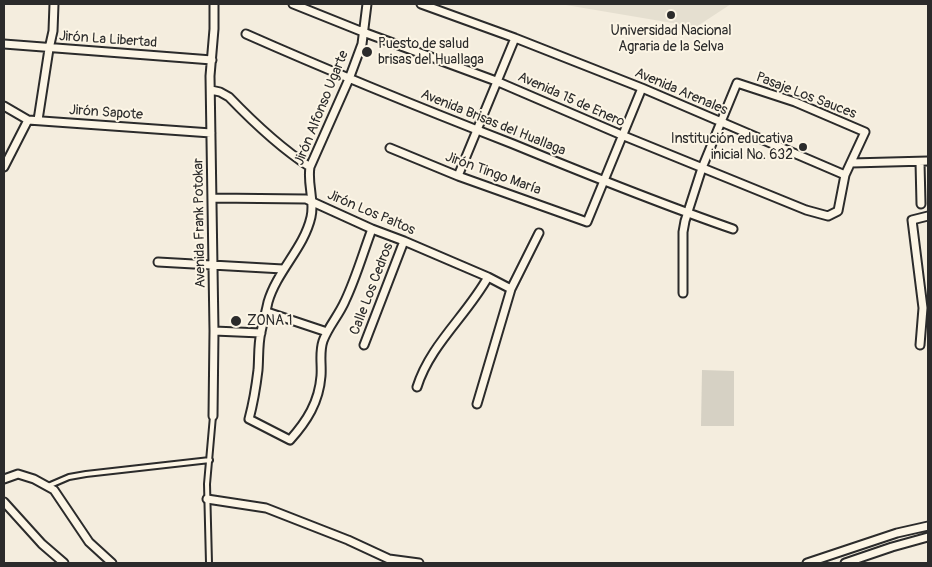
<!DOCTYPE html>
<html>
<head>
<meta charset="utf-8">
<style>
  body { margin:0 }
  #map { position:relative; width:932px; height:567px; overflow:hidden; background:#f4edde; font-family:Pangolin,sans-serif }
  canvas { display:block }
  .frame { position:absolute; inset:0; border:5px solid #2b2b2b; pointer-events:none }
</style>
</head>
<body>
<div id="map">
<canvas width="932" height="567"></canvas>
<div class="frame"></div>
</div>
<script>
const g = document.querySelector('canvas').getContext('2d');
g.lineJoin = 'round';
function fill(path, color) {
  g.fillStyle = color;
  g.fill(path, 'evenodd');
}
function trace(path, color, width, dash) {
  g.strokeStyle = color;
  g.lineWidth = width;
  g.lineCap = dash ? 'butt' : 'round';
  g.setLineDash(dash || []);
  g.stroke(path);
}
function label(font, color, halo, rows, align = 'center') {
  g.font = font + ' Pangolin,sans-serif';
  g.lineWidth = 4;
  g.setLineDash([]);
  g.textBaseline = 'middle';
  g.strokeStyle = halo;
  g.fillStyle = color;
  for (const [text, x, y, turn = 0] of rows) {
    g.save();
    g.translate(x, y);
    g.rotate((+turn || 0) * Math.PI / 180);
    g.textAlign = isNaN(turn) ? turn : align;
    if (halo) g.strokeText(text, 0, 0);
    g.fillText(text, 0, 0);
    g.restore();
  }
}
const built = new Path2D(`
  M 560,4 L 731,4 L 696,27 Z`);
const green = new Path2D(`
  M 702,370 L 734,371 L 734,426 L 701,426 Z`);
const service = new Path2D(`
  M 48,486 L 69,477 L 86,474 L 210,460
  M 209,563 L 207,484 L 213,416`);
const minor = new Path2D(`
  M 293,4 L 363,32 L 496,81 L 624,136 L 806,210 L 828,216 L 838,211 L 845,175 L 865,132 L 795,102 L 737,83 L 702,168 L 685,221 L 683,232 L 683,293
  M 367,4 L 362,44 L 349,79 L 310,167 C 307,184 315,200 311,217 C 304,248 277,271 268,302 C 266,312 263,322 261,332 C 258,344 259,358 258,370 C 256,387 253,404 249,419 L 290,440 C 307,421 319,402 321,376 C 322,364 319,353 323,341 C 328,327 339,315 345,301 C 356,278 363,253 372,229
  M 421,4 L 515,38 L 642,88 L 845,175
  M 246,34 C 334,73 423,109 513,144 C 586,174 658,203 733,229
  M 4,44 L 212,60
  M 211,90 L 220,92 L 229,97 C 254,123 279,147 310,167
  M 4,106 L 28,120 L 211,133
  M 38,120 L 49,49 L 53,31 L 54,4
  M 390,148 L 458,176 L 587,222 L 642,88
  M 920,162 L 921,204
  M 851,163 L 928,161
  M 4,167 L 28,120
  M 458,176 L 515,38
  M 213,198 L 306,199 L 372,229 L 404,241 L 488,277 L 511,289
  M 158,262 L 283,269
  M 267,312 L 327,332
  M 214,331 L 261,333
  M 364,345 L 404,241
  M 920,345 L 923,308 L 912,220 L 928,216
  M 417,387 C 430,345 467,315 488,277
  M 477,404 L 511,289 L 539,233
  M 213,416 L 214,331 L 210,76 L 214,29 L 214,4
  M 4,479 L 18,474 L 34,479 L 54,490 L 89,542 L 112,563
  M 207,499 L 266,508 L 348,540 L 389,559 L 419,563
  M 4,502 L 42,544 L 64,563
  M 807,563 L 897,533 L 928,526
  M 845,563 L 892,547 L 928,537`);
const markers = [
  [671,15,5,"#2b2b2b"],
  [367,52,6,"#2b2b2b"],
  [803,147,5,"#2b2b2b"],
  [236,321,6,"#2b2b2b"]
];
const poiNames = [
  ["Universidad Nacional",671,31,"center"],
  ["Agraria de la Selva",671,47,"center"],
  ["Puesto de salud",378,44],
  ["brisas del Huallaga",378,60],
  ["Institución educativa",793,139,"right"],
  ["inicial No. 632",793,155,"right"],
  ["ZONA 1",247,321]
];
const streetNames = [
  ["Jirón La Libertad",108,40,4],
  ["Avenida Arenales",681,92,23],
  ["Pasaje Los Sauces",806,96,21],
  ["Avenida 15 de Enero",571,100,24],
  ["Jirón Alfonso Ugarte",322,108,-68],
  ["Jirón Sapote",106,113,4],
  ["Avenida Brisas del Huallaga",493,123,22],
  ["Jirón Tingo María",493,174,20],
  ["Jirón Los Paltos",371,213,23],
  ["Avenida Frank Potokar",200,223,-91],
  ["Calle Los Cedros",372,289,-69]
];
fill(built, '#e5dfd0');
fill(green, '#d6d1c4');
trace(service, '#2b2b2b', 8);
trace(minor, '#2b2b2b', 11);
trace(service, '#fcf5e5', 4);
trace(minor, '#fcf5e5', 7);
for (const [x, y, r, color] of markers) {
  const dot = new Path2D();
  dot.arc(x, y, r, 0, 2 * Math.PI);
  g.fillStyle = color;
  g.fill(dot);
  trace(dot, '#fcf5e5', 2);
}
label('14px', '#2b2b2b', '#fcf5e5', poiNames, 'left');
label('14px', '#2b2b2b', '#fcf5e5', streetNames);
</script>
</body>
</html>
